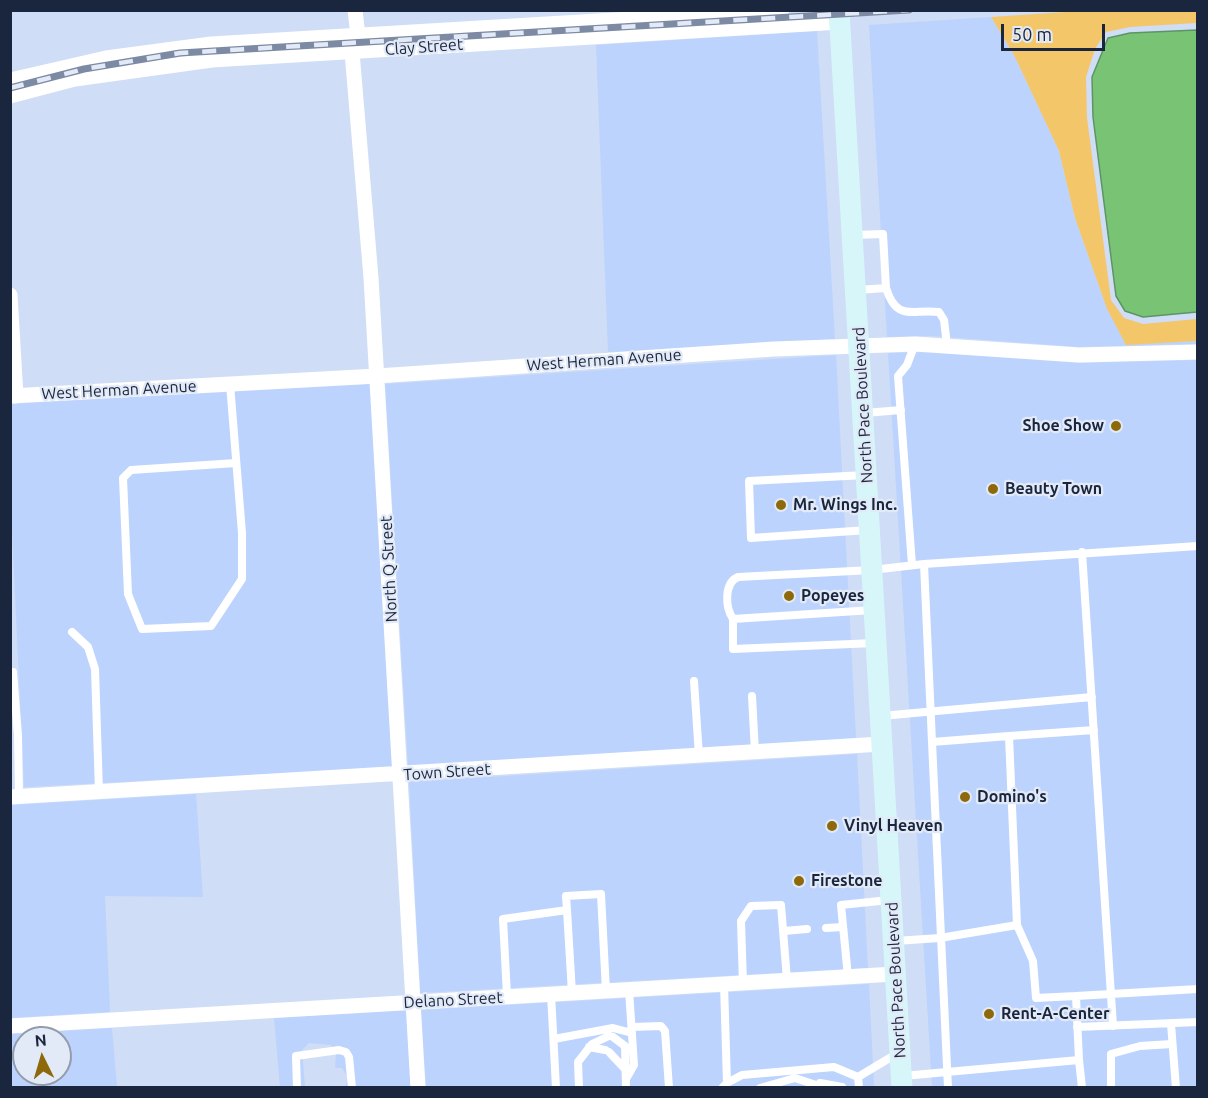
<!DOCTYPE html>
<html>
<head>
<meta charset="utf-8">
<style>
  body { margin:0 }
  #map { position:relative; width:1208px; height:1098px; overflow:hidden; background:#cfddf6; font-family:Ubuntu,sans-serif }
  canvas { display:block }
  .frame { position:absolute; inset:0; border:12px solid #1a263e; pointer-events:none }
  .north { position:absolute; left:12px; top:1026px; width:60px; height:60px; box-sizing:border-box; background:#e3eaf7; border:2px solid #939cad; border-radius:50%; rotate:355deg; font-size:16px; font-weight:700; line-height:24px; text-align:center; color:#1a263e }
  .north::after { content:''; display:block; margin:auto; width:21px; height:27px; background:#8e690c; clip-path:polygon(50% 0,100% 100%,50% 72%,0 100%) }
  .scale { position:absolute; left:1001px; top:24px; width:104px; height:27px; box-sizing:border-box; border:3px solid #1a263e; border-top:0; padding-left:8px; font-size:18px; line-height:21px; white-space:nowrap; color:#1a263e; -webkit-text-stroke:4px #e3eaf7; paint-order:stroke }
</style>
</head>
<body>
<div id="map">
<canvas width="1208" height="1098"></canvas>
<div class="frame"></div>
<div class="north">N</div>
<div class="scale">50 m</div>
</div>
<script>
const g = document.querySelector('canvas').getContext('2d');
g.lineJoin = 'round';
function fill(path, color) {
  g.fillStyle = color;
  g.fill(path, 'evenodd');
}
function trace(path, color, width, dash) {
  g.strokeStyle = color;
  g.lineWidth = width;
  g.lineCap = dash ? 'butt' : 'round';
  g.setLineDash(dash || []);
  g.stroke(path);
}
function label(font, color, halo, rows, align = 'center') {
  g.font = font + ' Ubuntu,sans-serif';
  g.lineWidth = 4.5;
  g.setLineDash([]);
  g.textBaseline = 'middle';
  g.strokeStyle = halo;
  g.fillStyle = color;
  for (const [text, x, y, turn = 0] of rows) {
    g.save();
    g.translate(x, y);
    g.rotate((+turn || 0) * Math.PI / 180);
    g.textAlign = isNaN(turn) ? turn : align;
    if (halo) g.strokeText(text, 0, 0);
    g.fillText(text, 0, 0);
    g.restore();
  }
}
const built = new Path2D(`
  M 991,17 L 1014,55 L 1059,151 L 1075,218 L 1107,309 L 1126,344 L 1197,341 L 1197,344 L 1079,347 L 931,336 L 887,337 L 869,25 Z
  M 817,31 L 835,339 L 608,352 L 596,45 Z
  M 931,352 L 1079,363 L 1197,360 L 1197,1087 L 932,1087 L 888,353 Z
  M 836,355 L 856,738 L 408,766 L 385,384 Z
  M 371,384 L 394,767 L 11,788 L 24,787 L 11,509 L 10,404 Z
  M 857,754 L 868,968 L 420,993 L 409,782 Z
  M 196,794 L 203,897 L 105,896 L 110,1012 L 11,1018 L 11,805 Z
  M 869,984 L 874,1087 L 426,1087 L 421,1010 Z
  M 407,1010 L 412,1087 L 346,1087 L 347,1076 L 342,1068 L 335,1068 L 336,1053 L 331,1045 L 309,1043 L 302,1050 L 305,1087 L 280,1087 L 274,1018 Z
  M 112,1028 L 117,1087 L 11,1087 L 11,1034 ZM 24,1038 L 60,1038 L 60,1074 L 24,1074 Z`);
const green = new Path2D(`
  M 1080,11 L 1197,11 L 1197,23 L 1130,27 L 1106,32 L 1095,49 L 1086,77 L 1087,118 L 1111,300 L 1124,318 L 1143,324 L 1197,319 L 1197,341 L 1126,345 L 1107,309 L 1075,218 L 1059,151 L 1014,55 L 991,17 Z`);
const water = new Path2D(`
  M 1197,30 L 1197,312 L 1143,317 L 1125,311 L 1116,296 L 1093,117 L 1092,77 L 1108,38 L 1130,33 Z`);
const service = new Path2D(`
  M 855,235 L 883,234 L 886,288 L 858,290
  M 886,288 C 897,322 911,309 939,312 L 944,320 L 947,345
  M 230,384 L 242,533 L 242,579 L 211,626 L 142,629 L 128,594 L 123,478 L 131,470 L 236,463
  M 865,413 L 901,410
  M 866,475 L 749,481 L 751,538 L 868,530
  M 1082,552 L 1113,1026
  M 912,565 L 898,376 L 907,365 L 915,344
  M 873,610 L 733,619 C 725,607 724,583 738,577 L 872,570 L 924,564
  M 733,619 L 733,649 L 875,643
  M 72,632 L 88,647 L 95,669 L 99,792
  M 13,672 L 18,736 L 19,796
  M 694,681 L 699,756
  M 752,696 L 755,752
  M 881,716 L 1092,697
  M 1009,736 L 1094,730
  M 932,742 L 948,1088
  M 567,910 L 572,993
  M 826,928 L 843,927
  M 784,931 L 807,929
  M 895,941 L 940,938 L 1017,925
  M 848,977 L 841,905 L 889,900
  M 743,984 L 741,921 L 751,906 L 781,905 L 787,980
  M 551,994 L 556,1088
  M 507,996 L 503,919 L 567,910 L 566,896 L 601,894 L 606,991
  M 1076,996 L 1198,989
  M 1171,1024 L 1176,1088
  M 632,1027 L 661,1026 L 665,1031 L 669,1088
  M 1077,1027 L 1198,1022
  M 613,1037 L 625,1046 L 626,1088
  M 554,1039 L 613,1028 L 632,1033
  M 589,1047 L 605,1050
  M 609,1052 L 625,1069
  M 1079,1060 L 1082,1088
  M 903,1076 L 1079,1060 L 1076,996 L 1036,998 L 1033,961 L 1017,925 L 1009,736 L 932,742 L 924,564 L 1198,546
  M 858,1077 L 898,1053
  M 858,1077 L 859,1088
  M 626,1079 L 634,1065 L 629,990
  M 727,1083 L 742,1075 L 834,1067 L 858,1077
  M 820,1083 L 842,1087
  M 297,1088 L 296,1056 L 339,1050 L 346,1052 L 349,1057 L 352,1088
  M 579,1088 L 578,1062 L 592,1044 L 609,1036
  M 722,1088 L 727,1083 L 724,984
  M 760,1088 L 795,1078 L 825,1088
  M 1111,1088 L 1111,1054 L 1140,1046 L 1172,1044`);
const minor = new Path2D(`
  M 355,10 L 358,36
  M 352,52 L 371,278 L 418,1088
  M 10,80 L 106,58 L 211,44 L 782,10
  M 10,96 L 75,79 L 212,60 L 840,22
  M 10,295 L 16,396
  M 10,396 L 377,376 L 774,349 L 915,344 L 1079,355 L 1198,352
  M 10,797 L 882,744
  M 10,1026 L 895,974`);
const secondary = new Path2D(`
  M 839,10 L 902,1088`);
const rail = new Path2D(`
  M 10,88 L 84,69 L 180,53 L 909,10`);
const markers = [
  [1116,426,6,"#8e690c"],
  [993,489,6,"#8e690c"],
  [781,505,6,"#8e690c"],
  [789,596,6,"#8e690c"],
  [965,797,6,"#8e690c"],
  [832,826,6,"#8e690c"],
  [799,881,6,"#8e690c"],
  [989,1014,6,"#8e690c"]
];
const streetNames = [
  ["Clay Street",424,47,-4],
  ["West Herman Avenue",604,360,-4],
  ["West Herman Avenue",119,390,-3],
  ["North Pace Boulevard",863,405,-93],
  ["North Q Street",389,569,-93],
  ["Town Street",447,772,-4],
  ["North Pace Boulevard",896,980,-93],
  ["Delano Street",453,1000,-3]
];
const poiNames = [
  ["Shoe Show",1104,426,"right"],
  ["Beauty Town",1005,489],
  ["Mr. Wings Inc.",793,505],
  ["Popeyes",801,596],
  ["Domino's",977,797],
  ["Vinyl Heaven",844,826],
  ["Firestone",811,881],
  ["Rent-A-Center",1001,1014]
];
fill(built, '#bcd3fd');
fill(green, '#f4c66a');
fill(water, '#79c474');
trace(water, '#5c9564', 1.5);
trace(service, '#fff', 8);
trace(minor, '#fff', 15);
trace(secondary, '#d6f6f9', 21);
trace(rail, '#7d8aa3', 7);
trace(rail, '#e3eaf7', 4.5, [14]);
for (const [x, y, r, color] of markers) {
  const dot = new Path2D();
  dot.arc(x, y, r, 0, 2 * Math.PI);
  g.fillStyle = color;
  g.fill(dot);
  trace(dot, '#e3eaf7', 2);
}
label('16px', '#1a263e', '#e3eaf7', streetNames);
label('bold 16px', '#1a263e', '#e3eaf7', poiNames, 'left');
</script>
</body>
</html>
